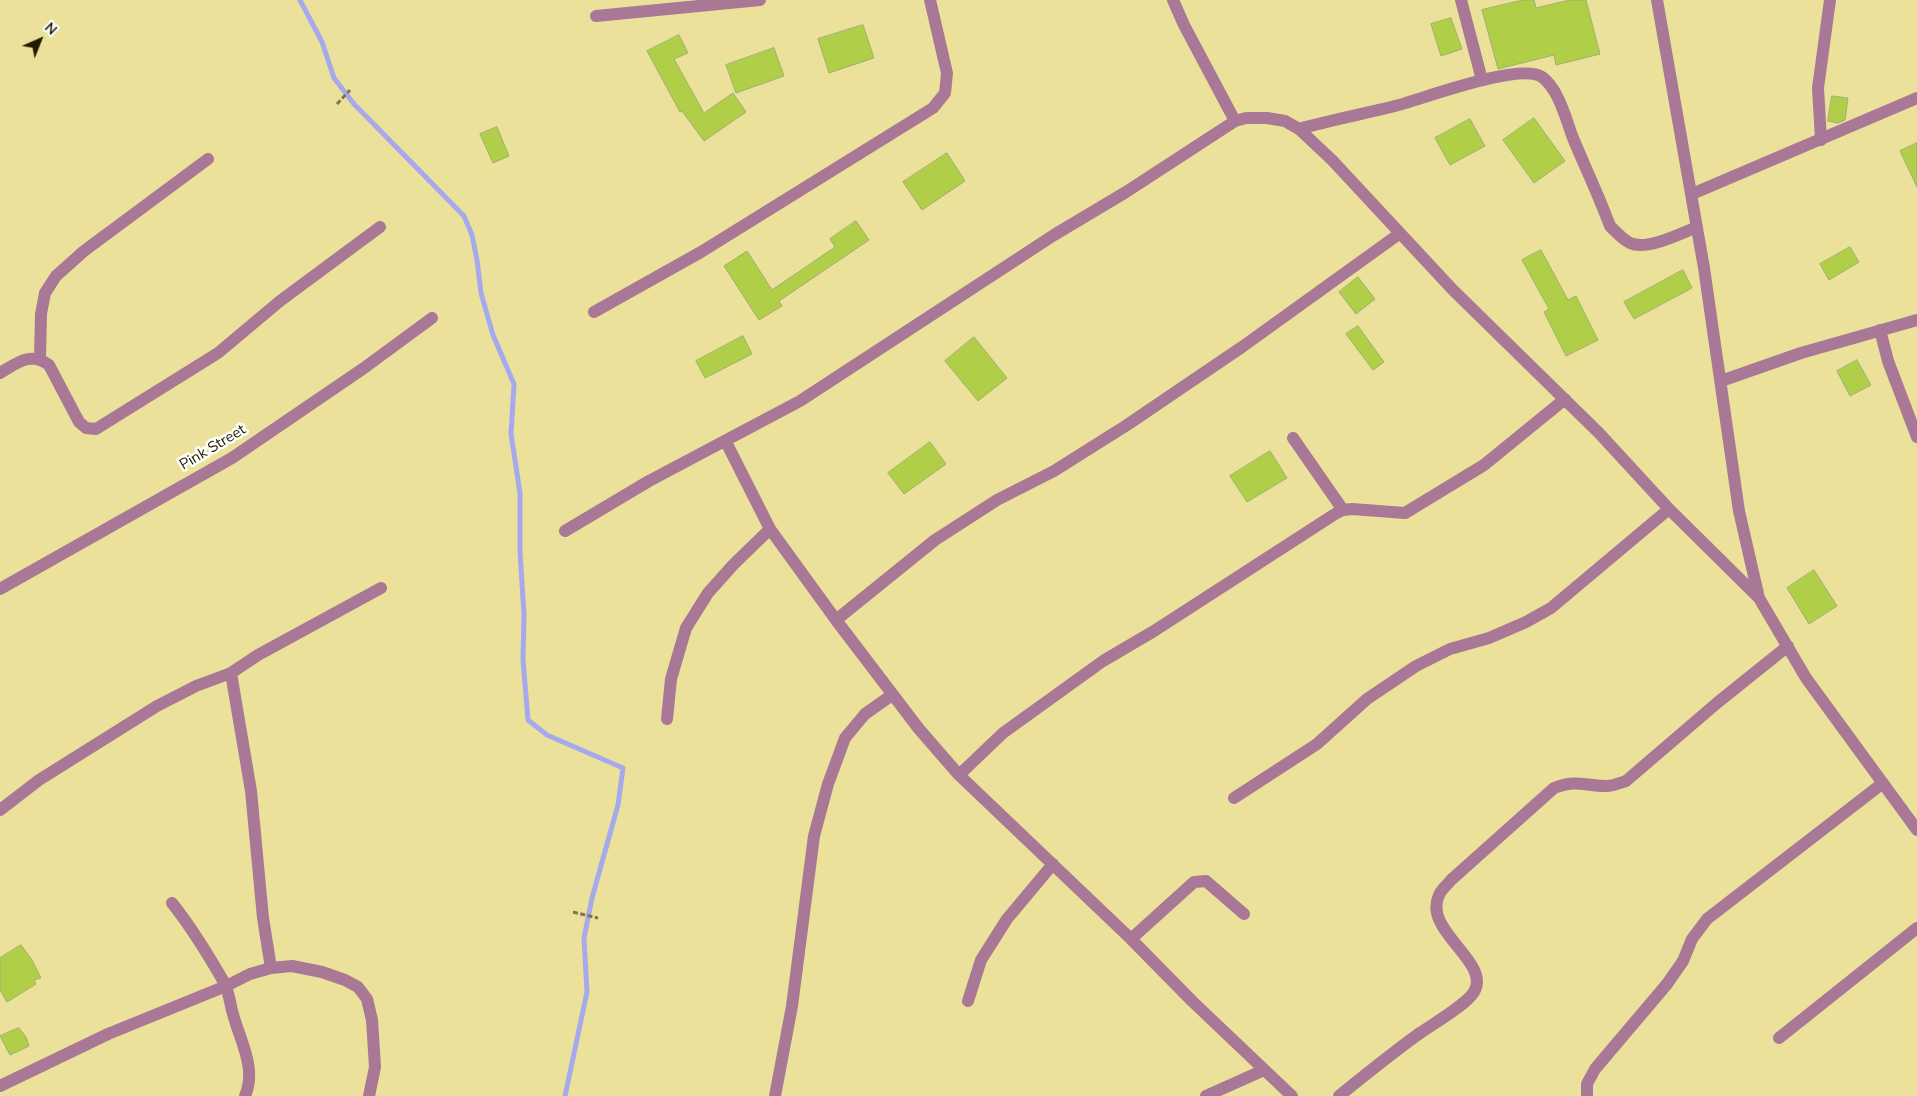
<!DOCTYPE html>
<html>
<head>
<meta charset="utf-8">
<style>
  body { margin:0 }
  #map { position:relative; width:1917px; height:1096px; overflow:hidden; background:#ebe19a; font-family:"Nunito Sans",sans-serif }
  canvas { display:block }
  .north { position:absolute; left:15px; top:15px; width:50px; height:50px; -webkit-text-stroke:4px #fff; paint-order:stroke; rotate:44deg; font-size:14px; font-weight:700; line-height:20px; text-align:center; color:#211c01 }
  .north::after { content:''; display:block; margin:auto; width:18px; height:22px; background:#211c01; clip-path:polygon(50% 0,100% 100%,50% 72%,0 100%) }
</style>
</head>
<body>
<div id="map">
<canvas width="1917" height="1096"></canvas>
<div class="north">N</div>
</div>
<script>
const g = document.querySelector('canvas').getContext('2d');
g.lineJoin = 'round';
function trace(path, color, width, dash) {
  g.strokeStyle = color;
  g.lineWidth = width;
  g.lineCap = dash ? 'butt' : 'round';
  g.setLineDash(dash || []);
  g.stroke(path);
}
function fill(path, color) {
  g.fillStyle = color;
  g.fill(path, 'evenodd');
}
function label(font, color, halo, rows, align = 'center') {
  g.font = font + ' "Nunito Sans",sans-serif';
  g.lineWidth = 5;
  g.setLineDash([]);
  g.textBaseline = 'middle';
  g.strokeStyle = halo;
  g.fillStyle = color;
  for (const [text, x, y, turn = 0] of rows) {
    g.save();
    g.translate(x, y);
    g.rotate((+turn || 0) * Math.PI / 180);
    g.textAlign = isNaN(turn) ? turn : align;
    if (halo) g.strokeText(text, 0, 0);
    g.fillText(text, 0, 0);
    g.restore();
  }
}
const stream = new Path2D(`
  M 300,0 L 322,42 L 334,78 L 354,104 L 464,216 L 472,235 L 477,260 L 481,293 L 493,335 L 514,384 L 511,434 L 520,493 L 520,552 L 524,614 L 523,660 L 528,720 L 547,735 L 623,768 L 618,805 L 592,898 L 584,938 L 587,992 L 565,1096`);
const building = new Path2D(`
  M 1523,0 L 1534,0 L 1536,8 L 1570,0 L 1586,0 L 1600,54 L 1556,65 L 1554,55 L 1498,69 L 1482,10 Z
  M 1451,18 L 1462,49 L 1441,56 L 1431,24 Z
  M 863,25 L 874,58 L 829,73 L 818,39 Z
  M 679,35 L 688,53 L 674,59 L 704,113 L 733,93 L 746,112 L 704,141 L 682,111 L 680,112 L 647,51 Z
  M 774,48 L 784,76 L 736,93 L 726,65 Z
  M 1832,96 L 1848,98 L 1845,120 L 1838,123 L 1828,121 Z
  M 1534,118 L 1565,161 L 1534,183 L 1503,140 Z
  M 1470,119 L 1485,146 L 1450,165 L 1435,138 Z
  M 497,127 L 509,156 L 493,163 L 480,134 Z
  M 1917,143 L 1917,187 L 1900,151 Z
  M 947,153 L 965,181 L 922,210 L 903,182 Z
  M 856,221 L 869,240 L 779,301 L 782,306 L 759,320 L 724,266 L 747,251 L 772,290 L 835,247 L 830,239 Z
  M 1850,247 L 1859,262 L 1829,280 L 1820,264 Z
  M 1541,250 L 1568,300 L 1576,296 L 1598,340 L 1566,356 L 1544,312 L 1549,309 L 1522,260 Z
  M 1683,270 L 1692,288 L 1634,319 L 1624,302 Z
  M 1358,277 L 1375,299 L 1356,314 L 1339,292 Z
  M 1358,326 L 1384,362 L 1373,370 L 1346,334 Z
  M 743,336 L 752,354 L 705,378 L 696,361 Z
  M 974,337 L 1007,378 L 978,401 L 945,361 Z
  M 1857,360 L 1871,385 L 1850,396 L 1837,371 Z
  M 930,442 L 946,464 L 904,494 L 888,473 Z
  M 1270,451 L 1287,478 L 1247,502 L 1230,476 Z
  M 1814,570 L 1837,606 L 1809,624 L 1787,588 Z
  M 21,945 L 32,960 L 41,978 L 34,980 L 36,984 L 7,1002 L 0,990 L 0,958 Z
  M 19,1028 L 26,1037 L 29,1046 L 10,1055 L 0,1036 Z`);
const path = new Path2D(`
  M 337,104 L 350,90
  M 573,912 L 598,918`);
const minor = new Path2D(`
  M 1173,0 L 1184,25 L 1235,121
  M 1461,0 L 1482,80
  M 1657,0 L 1704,268 L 1739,511 L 1759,598 L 1806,678 L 1917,830
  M 596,16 L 760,0
  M 1299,129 C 1330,120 1363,114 1395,106 C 1423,99 1519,62 1542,77 C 1559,89 1566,120 1573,138 C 1585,167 1599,196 1610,226 C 1616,232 1622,239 1630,243 C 1647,251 1681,233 1697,227
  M 1821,140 L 1818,88 L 1830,0
  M 1692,194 L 1917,98
  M 594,312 L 701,252 L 933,108 L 945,93 L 947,73 L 930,0
  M 1880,330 L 1888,361 L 1917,437
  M 40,358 L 41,314 L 45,293 L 56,276 L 84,251 L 208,159
  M 0,373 C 17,363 31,351 49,365 L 79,422 L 86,428 L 96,429 L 218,353 L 280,301 L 380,227
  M 1721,381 L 1801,353 L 1917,320
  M 1293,438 L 1343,510
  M 726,442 L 770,529 L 836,620 L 919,729 L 959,775 L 1131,939 L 1192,1001 L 1292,1096
  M 565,531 L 649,481 L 800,401 L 1054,235 L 1126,192 L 1235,121 L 1246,118 L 1267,118 L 1285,121 L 1299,129 L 1332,160 L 1453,290 L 1599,433 L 1669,509 L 1759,598
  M 0,589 L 232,458 L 364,368 L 432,318
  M 836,620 L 935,540 L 997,500 L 1054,471 L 1127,425 L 1242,347 L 1399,234
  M 231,673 L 251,791 L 263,918 L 271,968
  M 667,719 L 671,679 L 686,628 L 708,593 L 733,565 L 770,529
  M 959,775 L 1003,733 L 1103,661 L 1154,631 L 1335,514 L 1343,510 L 1352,509 L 1405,513 L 1484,465 L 1565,399
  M 1234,798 L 1317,744 L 1367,699 L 1416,666 L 1450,649 L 1489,638 L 1526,622 L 1551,608 L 1669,509
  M 0,810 L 39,780 L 157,706 L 196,686 L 231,673 L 258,655 L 381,588
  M 172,903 C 192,928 209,956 225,984 C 229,993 230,1004 233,1014 C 240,1041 257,1068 245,1096
  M 1131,939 L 1194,882 L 1206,881 L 1244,914
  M 968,1001 L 981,960 L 1007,919 L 1053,864
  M 1779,1038 L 1917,928
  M 0,1086 L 108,1034 L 226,986 L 250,974 L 271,968 L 292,966 L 322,972 L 345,980 L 358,987 L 367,999 L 372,1020 L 375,1067 L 369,1096
  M 775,1096 L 792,1006 L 814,836 L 828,784 L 845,738 L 865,714 L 892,695
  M 1206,1096 L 1264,1070
  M 1339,1096 C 1365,1075 1392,1053 1420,1033 C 1433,1024 1466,1005 1474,992 C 1492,962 1422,931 1439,895 C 1441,890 1447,885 1451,880 L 1554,788 C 1577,779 1584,786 1606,786 C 1613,786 1620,783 1626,781 L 1717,703 L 1788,646
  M 1587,1096 L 1587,1084 L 1595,1069 L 1667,984 L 1683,961 L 1692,939 L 1707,919 L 1883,783`);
const streetNames = [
  ["Pink Street",213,448,-31]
];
trace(stream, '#a6aaed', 5);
fill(building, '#b0ce48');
trace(building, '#9eb06f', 1);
trace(path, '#7d7647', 3, [5, 2.5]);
trace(minor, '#a87896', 12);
label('15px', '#211c01', '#fff', streetNames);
</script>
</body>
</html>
